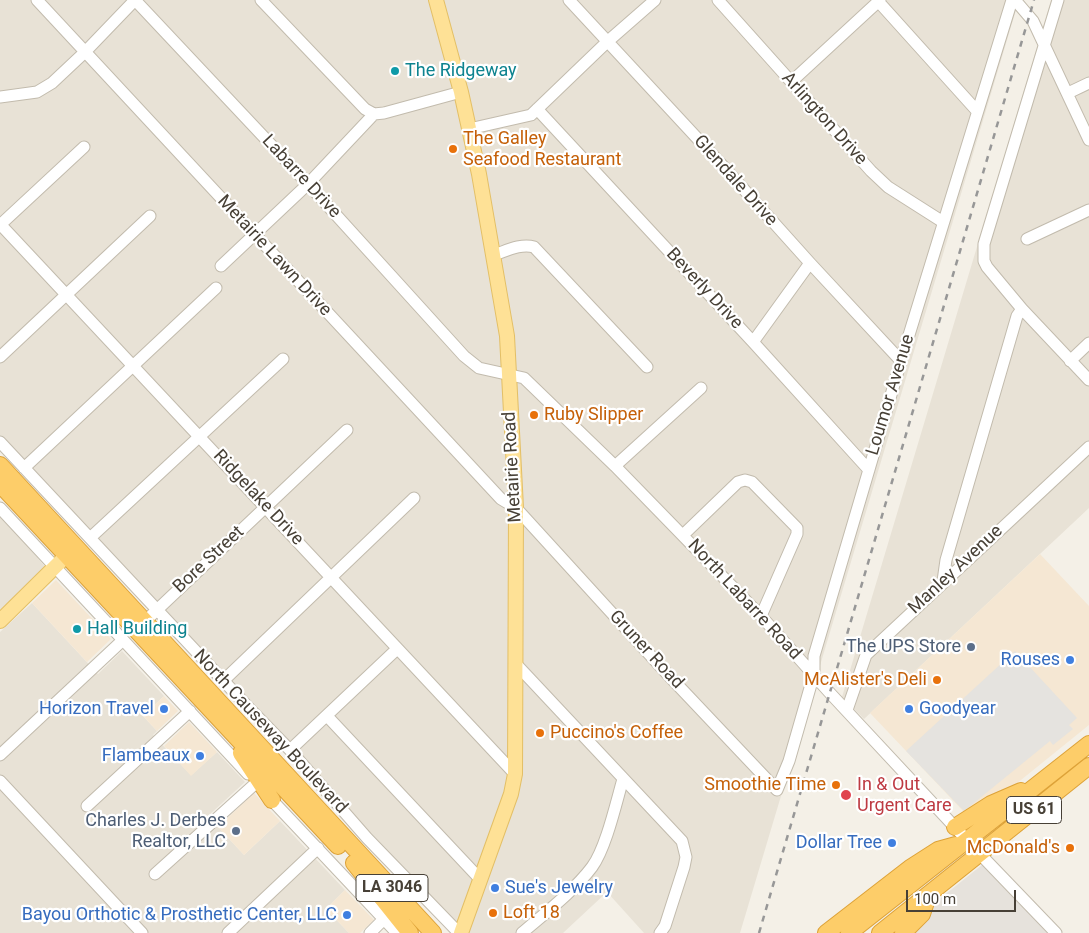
<!DOCTYPE html>
<html>
<head>
<meta charset="utf-8">
<style>
  body { margin:0 }
  #map { position:relative; width:1089px; height:933px; overflow:hidden; background:#f4f0e7; font-family:Roboto,sans-serif }
  canvas { display:block }
  .scale { position:absolute; left:906px; top:890px; width:110px; height:22px; box-sizing:border-box; border:2px solid #474036; border-top:0; padding-left:6px; font-size:15px; line-height:18px; white-space:nowrap; color:#474036; -webkit-text-stroke:4px #fff; paint-order:stroke }
</style>
</head>
<body>
<div id="map">
<canvas width="1089" height="933"></canvas>
<div class="scale">100 m</div>
</div>
<script>
const g = document.querySelector('canvas').getContext('2d');
g.lineJoin = 'round';
function fill(path, color) {
  g.fillStyle = color;
  g.fill(path, 'evenodd');
}
function trace(path, color, width, dash) {
  g.strokeStyle = color;
  g.lineWidth = width;
  g.lineCap = dash ? 'butt' : 'round';
  g.setLineDash(dash || []);
  g.stroke(path);
}
function label(font, color, halo, rows, align = 'center') {
  g.font = font + ' Roboto,sans-serif';
  g.lineWidth = 4.5;
  g.setLineDash([]);
  g.textBaseline = 'middle';
  g.strokeStyle = halo;
  g.fillStyle = color;
  for (const [text, x, y, turn = 0] of rows) {
    g.save();
    g.translate(x, y);
    g.rotate((+turn || 0) * Math.PI / 180);
    g.textAlign = isNaN(turn) ? turn : align;
    if (halo) g.strokeText(text, 0, 0);
    g.fillText(text, 0, 0);
    g.restore();
  }
}
const residential = new Path2D(`
  M 0,0 L 1019,0 L 740,933 L 644,933 L 607,892 L 563,933 L 465,933 L 0,439 Z
  M 1051,0 L 1089,0 L 1089,508 L 864,719 L 842,697 Z
  M 0,513 L 46,568 L 0,610 Z
  M 32,603 L 98,674 L 122,651 L 164,696 L 143,716 L 157,731 L 153,735 L 191,775 L 217,752 L 245,782 L 208,816 L 244,855 L 280,821 L 345,890 L 326,909 L 349,933 L 0,933 L 0,632 Z`);
const commercial = new Path2D(`
  M 1040,554 L 1089,606 L 1089,725 L 1016,784 L 965,813 L 870,713 Z
  M 56,580 L 111,639 L 87,662 L 32,603 Z
  M 164,696 L 178,711 L 157,731 L 143,716 Z
  M 189,722 L 217,752 L 191,776 L 164,746 Z
  M 254,793 L 280,821 L 244,855 L 218,827 Z
  M 345,890 L 374,920 L 360,933 L 349,933 L 326,909 Z`);
const industrial = new Path2D(`
  M 982,865 L 1048,933 L 897,933 Z`);
const parking = new Path2D(`
  M 1015,651 L 1077,718 L 1069,725 L 1073,729 L 1053,745 L 1050,741 L 964,811 L 906,751 Z`);
const minor = new Path2D(`
  M 37,0 L 501,499 L 516,508 L 671,678 L 777,790 L 789,761 L 814,674 L 814,656 L 901,361 L 1012,0
  M 261,0 L 365,109 L 374,114 L 384,113 L 461,92
  M 569,0 L 722,165 L 810,263 L 901,361
  M 718,0 L 871,171 L 888,187 L 943,222
  M 877,0 L 977,111
  M 1015,0 L 1033,21 L 1089,140
  M 1058,0 L 984,244 L 984,261 L 987,267 L 1022,309 L 1089,380
  M 791,82 L 880,0
  M 1068,93 L 1089,83
  M 0,97 L 37,92 L 52,83 L 85,52 L 135,0 L 308,184 L 464,356 L 479,368 L 524,378 L 615,466 L 761,616 L 829,692 L 979,853 L 1056,933
  M 537,109 L 753,342 L 869,470
  M 469,129 L 531,115 L 607,42 L 655,0
  M 0,224 L 515,774
  M 0,225 L 84,147
  M 1027,239 L 1089,210
  M 494,255 C 506,251 521,243 534,247 L 647,367
  M 221,266 L 308,184 L 374,114
  M 753,342 L 810,263
  M 0,357 L 150,216
  M 1070,361 L 1089,343
  M 0,442 L 249,708 L 290,750 L 367,838 L 459,933
  M 615,466 L 701,388
  M 24,468 L 216,288
  M 0,508 L 248,774
  M 683,535 L 738,482 L 745,480 L 752,482 L 797,528 L 797,534 L 761,616
  M 90,538 L 283,359
  M 943,581 L 946,560 L 1017,316 L 1022,309
  M 140,626 L 347,430
  M 515,663 L 682,841 L 686,857 L 684,867 L 665,926 L 660,933
  M 224,680 L 414,498
  M 847,710 L 866,655 L 1089,447
  M 327,716 L 480,879
  M 290,750 L 397,649
  M 0,755 L 123,640
  M 0,781 L 142,933
  M 267,795 L 397,933
  M 87,806 L 190,711
  M 155,874 L 256,783
  M 228,933 L 318,848
  M 370,933 L 384,919
  M 522,933 C 545,913 574,891 592,867 C 606,848 616,803 623,779`);
const major = new Path2D(`
  M 436,0 L 461,92 L 479,174 L 507,336 L 516,508 L 515,774 L 511,794 L 461,933
  M 0,621 L 67,555 L 69,547`);
const highway = new Path2D(`
  M 0,465 L 433,933
  M 0,484 L 338,846
  M 241,753 L 272,800
  M 955,827 L 991,804 L 1021,791
  M 354,863 L 410,933
  M 826,933 L 910,868 L 938,850 L 956,845
  M 849,933 L 1089,744
  M 880,933 L 1089,766
  M 903,933 L 922,914 L 928,896`);
const rail = new Path2D(`
  M 759,933 L 1034,0`);
const markers = [
  [395,71,5,"#0f9aa8"],
  [453,149,5,"#e8710a"],
  [534,415,5,"#e8710a"],
  [77,629,5,"#0f9aa8"],
  [971,647,5,"#5c6f8a"],
  [1070,660,5,"#3f7fe0"],
  [937,680,5,"#e8710a"],
  [164,709,5,"#3f7fe0"],
  [909,709,5,"#3f7fe0"],
  [540,733,5,"#e8710a"],
  [200,756,5,"#3f7fe0"],
  [836,785,5,"#e8710a"],
  [846,795,6,"#e0444e"],
  [236,831,5,"#5c6f8a"],
  [892,843,5,"#3f7fe0"],
  [1070,848,5,"#e8710a"],
  [495,888,5,"#3f7fe0"],
  [493,913,5,"#e8710a"],
  [347,915,5,"#3f7fe0"]
];
const shields = [
  [1034,810,55],
  [392,888,72]
];
const shieldNames = [
  ["US 61",1034,810],
  ["LA 3046",392,888]
];
const cultureNames = [
  ["The Ridgeway",405,71],
  ["Hall Building",87,629]
];
const streetNames = [
  ["Arlington Drive",824,119,48],
  ["Labarre Drive",301,177,47],
  ["Glendale Drive",735,181,48],
  ["Metairie Lawn Drive",274,256,47],
  ["Beverly Drive",704,289,47],
  ["Loumor Avenue",891,395,-73],
  ["Metairie Road",513,467,-93],
  ["Ridgelake Drive",258,498,47],
  ["Bore Street",209,560,-43],
  ["Manley Avenue",956,570,-43],
  ["North Labarre Road",744,600,47],
  ["Gruner Road",646,650,47],
  ["North Causeway Boulevard",270,732,47]
];
const foodNames = [
  ["The Galley",463,139],
  ["Seafood Restaurant",463,160],
  ["Ruby Slipper",544,415],
  ["McAlister's Deli",927,680,"right"],
  ["Puccino's Coffee",550,733],
  ["Smoothie Time",826,785,"right"],
  ["McDonald's",1060,848,"right"],
  ["Loft 18",503,913]
];
const serviceNames = [
  ["The UPS Store",961,647],
  ["Charles J. Derbes",226,821],
  ["Realtor, LLC",226,842]
];
const shopNames = [
  ["Rouses",1060,660],
  ["Horizon Travel",154,709],
  ["Goodyear",919,709,"left"],
  ["Flambeaux",190,756],
  ["Dollar Tree",882,843],
  ["Sue's Jewelry",505,888,"left"],
  ["Bayou Orthotic & Prosthetic Center, LLC",337,915]
];
const healthNames = [
  ["In & Out",857,785],
  ["Urgent Care",857,806]
];
fill(residential, '#e8e2d6');
fill(commercial, '#f5e7d3');
fill(industrial, '#e6e2dc');
fill(parking, '#e5e3df');
trace(minor, '#c2bbad', 13);
trace(major, '#e3bf66', 16);
trace(highway, '#dda238', 18);
trace(minor, '#fff', 11);
trace(major, '#fee196', 14);
trace(highway, '#fdcd69', 16);
trace(rail, '#979797', 2.5, [6, 6]);
for (const [x, y, r, color] of markers) {
  const dot = new Path2D();
  dot.arc(x, y, r, 0, 2 * Math.PI);
  g.fillStyle = color;
  g.fill(dot);
  trace(dot, '#fff', 2);
}
for (const [x, y, w] of shields) {
  const box = new Path2D();
  box.roundRect(x - w / 2, y - 13.5, w, 27, 4);
  g.fillStyle = '#fff';
  g.fill(box);
  trace(box, '#474036', 1);
}
label('bold 16px', '#474036', null, shieldNames);
label('18px', '#0d838f', '#fff', cultureNames, 'left');
label('18px', '#474036', '#fff', streetNames);
label('18px', '#c56008', '#fff', foodNames, 'left');
label('18px', '#4e5e75', '#fff', serviceNames, 'right');
label('18px', '#366cbe', '#fff', shopNames, 'right');
label('18px', '#be3a42', '#fff', healthNames, 'left');
</script>
</body>
</html>
